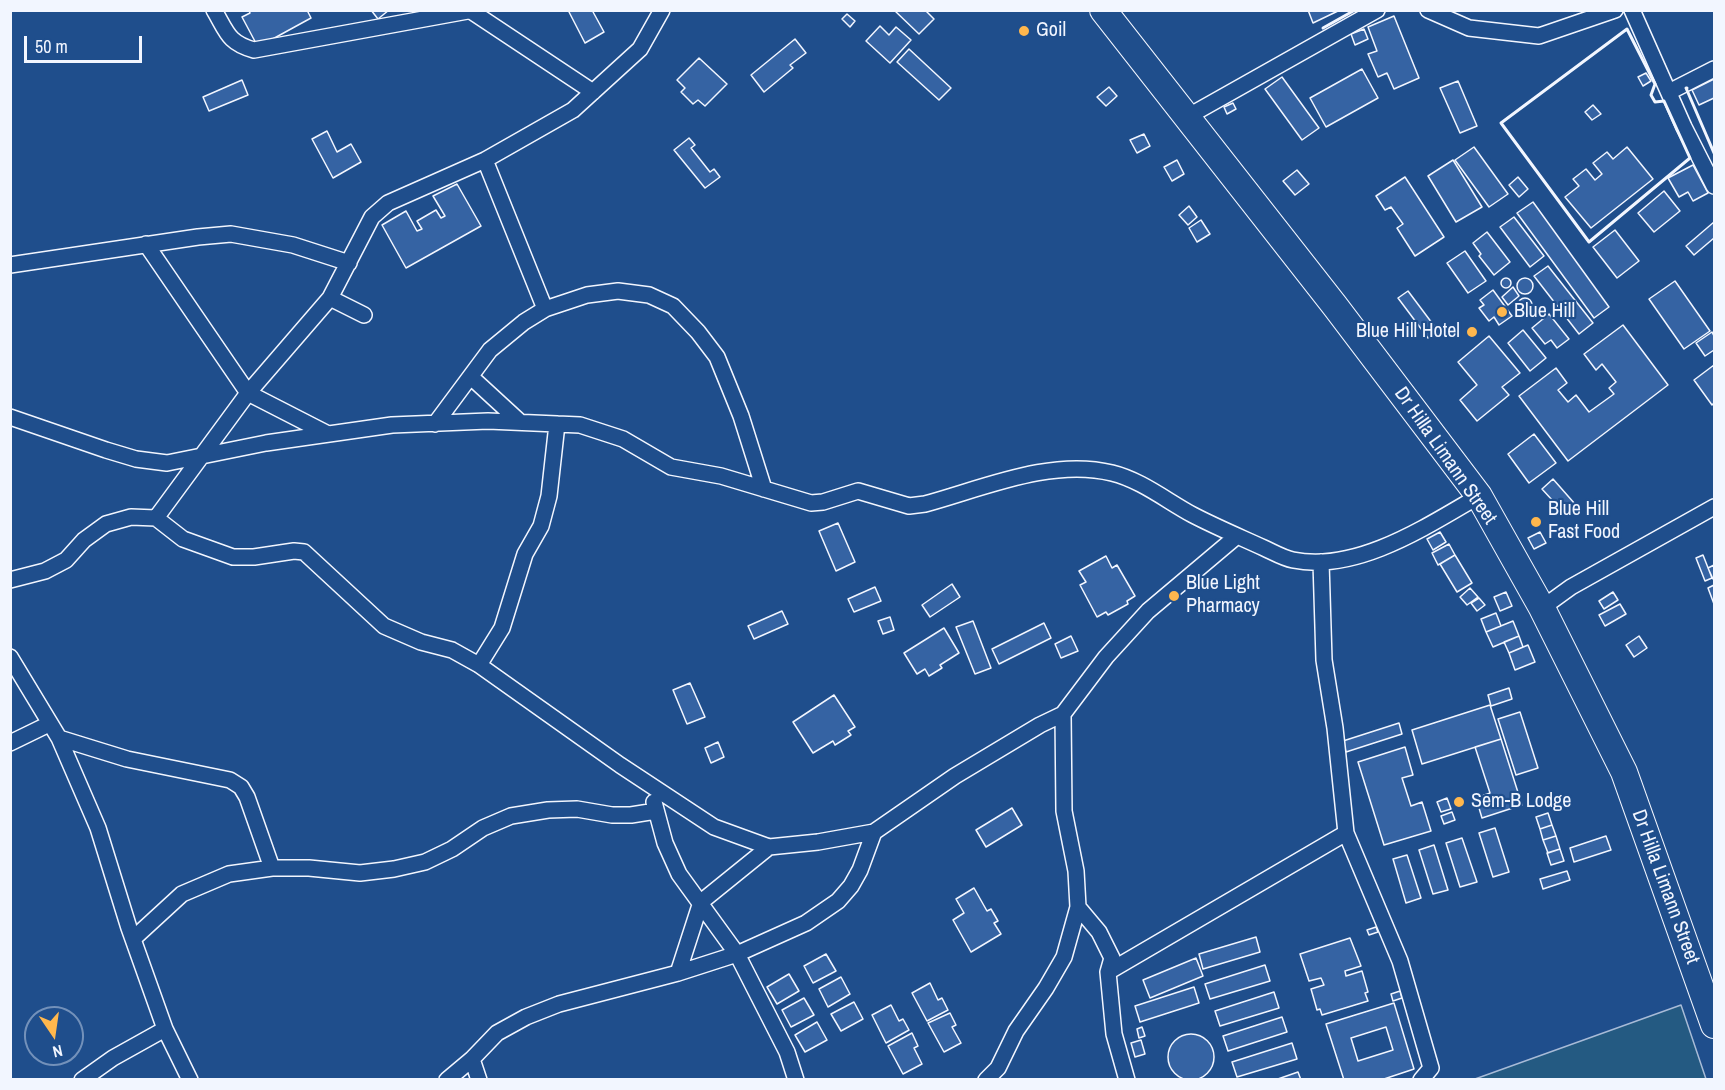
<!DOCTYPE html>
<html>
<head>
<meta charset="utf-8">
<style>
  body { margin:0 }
  #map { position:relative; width:1725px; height:1090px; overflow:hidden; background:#1f4e8c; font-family:"Archivo Narrow",sans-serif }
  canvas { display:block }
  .frame { position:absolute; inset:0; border:12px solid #f2f6ff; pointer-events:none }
  .north { position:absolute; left:24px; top:1006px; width:60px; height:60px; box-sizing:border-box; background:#1f4e8c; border:2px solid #7391ba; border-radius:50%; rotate:167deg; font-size:16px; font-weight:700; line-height:24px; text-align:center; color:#f2f6ff }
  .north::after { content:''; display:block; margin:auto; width:21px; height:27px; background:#ffb74d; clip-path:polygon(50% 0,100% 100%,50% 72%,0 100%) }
  .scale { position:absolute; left:24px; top:36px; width:118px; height:27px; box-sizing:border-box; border:3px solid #f2f6ff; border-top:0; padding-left:8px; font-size:18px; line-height:21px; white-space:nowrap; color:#f2f6ff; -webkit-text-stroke:4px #1f4e8c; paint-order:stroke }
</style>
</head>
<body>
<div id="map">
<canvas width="1725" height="1090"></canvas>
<div class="frame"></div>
<div class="north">N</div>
<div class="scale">50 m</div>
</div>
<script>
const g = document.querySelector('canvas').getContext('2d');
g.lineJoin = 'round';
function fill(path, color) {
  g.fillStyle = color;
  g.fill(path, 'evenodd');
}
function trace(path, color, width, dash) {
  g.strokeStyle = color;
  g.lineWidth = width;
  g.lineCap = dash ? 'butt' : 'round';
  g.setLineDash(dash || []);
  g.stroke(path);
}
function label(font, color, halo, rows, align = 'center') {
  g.font = font + ' "Archivo Narrow",sans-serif';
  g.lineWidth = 4.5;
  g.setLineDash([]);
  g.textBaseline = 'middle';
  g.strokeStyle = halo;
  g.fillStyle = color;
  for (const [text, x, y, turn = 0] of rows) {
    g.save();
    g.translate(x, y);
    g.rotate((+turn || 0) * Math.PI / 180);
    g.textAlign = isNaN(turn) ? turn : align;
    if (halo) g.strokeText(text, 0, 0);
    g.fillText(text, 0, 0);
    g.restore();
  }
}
const green = new Path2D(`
  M 1681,1005 L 1706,1079 L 1475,1079 Z`);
const building = new Path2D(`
  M 249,10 L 307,10 L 311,18 L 258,47 L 242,17 L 250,13 Z
  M 371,10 L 389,10 L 378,19 Z
  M 568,10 L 592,10 L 604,32 L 585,43 Z
  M 894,10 L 925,10 L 934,19 L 919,34 Z
  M 1308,10 L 1340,10 L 1313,23 Z
  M 847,14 L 855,21 L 850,27 L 842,19 Z
  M 1394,16 L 1419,78 L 1394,89 L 1387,73 L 1378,77 L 1368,54 L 1377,51 L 1368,27 Z
  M 880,26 L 889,35 L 896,27 L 911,40 L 890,63 L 866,41 Z
  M 1364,29 L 1368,39 L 1355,45 L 1351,34 Z
  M 795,39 L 806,53 L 790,65 L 793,68 L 764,92 L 751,75 Z
  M 909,49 L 951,88 L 939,100 L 897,62 Z
  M 699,58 L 727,84 L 705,106 L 698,100 L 693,104 L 681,92 L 685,88 L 677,80 Z
  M 1362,69 L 1378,98 L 1326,127 L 1310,98 Z
  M 1646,73 L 1651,81 L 1643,86 L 1638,77 Z
  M 1282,77 L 1319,128 L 1302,140 L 1265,89 Z
  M 1714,79 L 1714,98 L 1699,105 L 1692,90 Z
  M 242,80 L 248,95 L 209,111 L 203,97 Z
  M 1458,81 L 1477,126 L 1460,133 L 1440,88 Z
  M 1109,87 L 1117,96 L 1106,106 L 1097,97 Z
  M 1233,103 L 1236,109 L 1227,114 L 1224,107 Z
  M 1593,105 L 1601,114 L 1592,120 L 1585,112 Z
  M 327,131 L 337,152 L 351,144 L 361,162 L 333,178 L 312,139 Z
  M 1144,134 L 1150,146 L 1137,153 L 1130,140 Z
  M 689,138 L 695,145 L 691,148 L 710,172 L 714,169 L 720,177 L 705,188 L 674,150 Z
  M 1474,147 L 1508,194 L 1489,207 L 1455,160 Z
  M 1627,147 L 1653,179 L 1591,228 L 1565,197 L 1579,186 L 1573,179 L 1586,169 L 1595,180 L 1602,174 L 1593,163 L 1607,152 L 1613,159 Z
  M 1177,160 L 1184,174 L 1172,181 L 1164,167 Z
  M 1453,160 L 1482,207 L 1456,222 L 1428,176 Z
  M 1693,165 L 1708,193 L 1693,201 L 1688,192 L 1679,197 L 1668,178 Z
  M 1297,170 L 1309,184 L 1295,195 L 1283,181 Z
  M 1405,177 L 1444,237 L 1415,256 L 1397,228 L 1403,224 L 1391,207 L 1385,210 L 1376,196 Z
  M 1518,177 L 1528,189 L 1519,197 L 1509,185 Z
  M 457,184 L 481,226 L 406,268 L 382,225 L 406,211 L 417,231 L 422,229 L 417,221 L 436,210 L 441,218 L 445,216 L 433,196 Z
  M 1664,191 L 1680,211 L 1654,232 L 1638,213 Z
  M 1533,202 L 1609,307 L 1594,318 L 1517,213 Z
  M 1189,206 L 1197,217 L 1188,225 L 1179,215 Z
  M 1514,217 L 1544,256 L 1530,267 L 1500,227 Z
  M 1201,220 L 1210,234 L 1197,242 L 1189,228 Z
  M 1714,222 L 1714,238 L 1694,255 L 1686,246 Z
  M 1615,230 L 1639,261 L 1617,278 L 1593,247 Z
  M 1487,232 L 1510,262 L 1494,275 L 1479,256 L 1481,254 L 1473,243 Z
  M 1465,251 L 1486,281 L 1468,293 L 1447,263 Z
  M 1548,266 L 1593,323 L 1579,334 L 1534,276 Z
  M1517 286a8 8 0 1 1 16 0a8 8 0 1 1-16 0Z
  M1501 283a5 5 0 1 1 10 0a5 5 0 1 1-10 0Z
  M 1675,281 L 1710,331 L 1684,349 L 1649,299 Z
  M 1513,287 L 1519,296 L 1508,305 L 1502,297 Z
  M 1493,290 L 1512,316 L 1499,325 L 1494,317 L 1489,321 L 1479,308 L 1484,305 L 1480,300 Z
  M 1408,291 L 1438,331 L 1428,338 L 1398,298 Z
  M1518 305a7 7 0 1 1 14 0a7 7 0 1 1-14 0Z
  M 1549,314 L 1569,339 L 1557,348 L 1551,340 L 1545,344 L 1532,328 Z
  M 1623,325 L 1668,385 L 1568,461 L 1519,396 L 1556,368 L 1567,383 L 1558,390 L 1568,402 L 1576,395 L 1589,412 L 1614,394 L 1609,388 L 1616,382 L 1602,364 L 1596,370 L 1584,354 Z
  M 1523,330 L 1546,358 L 1530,371 L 1508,343 Z
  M 1712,332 L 1714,336 L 1714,350 L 1705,356 L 1696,343 Z
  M 1489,336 L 1520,373 L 1502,387 L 1509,395 L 1477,421 L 1460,400 L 1477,385 L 1458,362 Z
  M 1714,365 L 1714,403 L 1712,405 L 1694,380 Z
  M 1534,434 L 1556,463 L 1529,483 L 1508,454 Z
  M 1553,479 L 1575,504 L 1564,513 L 1542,489 Z
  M 838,523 L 855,562 L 836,571 L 819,531 Z
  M 1440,532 L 1446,542 L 1433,550 L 1427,539 Z
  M 1540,532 L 1546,543 L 1534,549 L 1528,538 Z
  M 1449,544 L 1455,555 L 1438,565 L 1432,553 Z
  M 1455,555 L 1472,583 L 1457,592 L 1440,564 Z
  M 1703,555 L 1712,578 L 1705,581 L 1696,558 Z
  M 1106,556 L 1112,568 L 1117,565 L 1135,596 L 1127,601 L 1128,604 L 1108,615 L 1106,612 L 1097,617 L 1080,585 L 1086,582 L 1079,571 Z
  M 1714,565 L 1714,578 L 1713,579 L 1708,568 Z
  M 952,584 L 960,597 L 930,617 L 922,605 Z
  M 1714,585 L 1714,604 L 1708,588 Z
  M 875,587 L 881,601 L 854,612 L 848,599 Z
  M 1470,588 L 1478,597 L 1467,605 L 1460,597 Z
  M 1506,592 L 1512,606 L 1500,611 L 1494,597 Z
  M 1613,592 L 1618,600 L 1604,609 L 1599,601 Z
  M 1479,598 L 1485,605 L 1477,611 L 1471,603 Z
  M 1620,604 L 1626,614 L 1605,626 L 1599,615 Z
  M 782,611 L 788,624 L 754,639 L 748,626 Z
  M 1496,613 L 1501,626 L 1486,632 L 1481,619 Z
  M 890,617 L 894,630 L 883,634 L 878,621 Z
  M 973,621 L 991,668 L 975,674 L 956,627 Z
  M 1513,621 L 1519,636 L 1493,647 L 1486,632 Z
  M 1044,623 L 1051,638 L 999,664 L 992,649 Z
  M 944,628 L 959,653 L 940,665 L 942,668 L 929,676 L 925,669 L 917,674 L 904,653 Z
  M 1071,636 L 1078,651 L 1061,658 L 1055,644 Z
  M 1519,636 L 1523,647 L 1509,653 L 1504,642 Z
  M 1639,636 L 1647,648 L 1634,657 L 1626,645 Z
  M 1528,645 L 1535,662 L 1515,670 L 1509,653 Z
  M 690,683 L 705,717 L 687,724 L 673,690 Z
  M 1509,688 L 1512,699 L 1491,706 L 1488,695 Z
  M 834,695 L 855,727 L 848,731 L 851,735 L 835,745 L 833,741 L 813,753 L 793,722 Z
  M 1490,705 L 1501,739 L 1422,764 L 1412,730 Z
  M 1520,712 L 1538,768 L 1516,775 L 1498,719 Z
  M 1399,723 L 1402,734 L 1346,752 L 1343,741 Z
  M 1501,739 L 1522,805 L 1482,818 L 1476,798 L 1490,793 L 1475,747 Z
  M 718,742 L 724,757 L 711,763 L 705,748 Z
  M 1405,747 L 1413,775 L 1402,778 L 1411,806 L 1422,802 L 1431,831 L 1384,845 L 1358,762 Z
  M 1447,798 L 1451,809 L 1441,812 L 1437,802 Z
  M 1012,808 L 1022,825 L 986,847 L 976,830 Z
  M 1452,812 L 1455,820 L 1444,824 L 1441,816 Z
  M 1548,813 L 1552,825 L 1540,829 L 1536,817 Z
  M 1552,825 L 1556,836 L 1543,840 L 1540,829 Z
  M 1495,828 L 1509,872 L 1493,877 L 1479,833 Z
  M 1556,836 L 1560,849 L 1548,853 L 1543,840 Z
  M 1606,836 L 1611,850 L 1574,862 L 1570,848 Z
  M 1462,838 L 1477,882 L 1460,887 L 1446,843 Z
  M 1434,845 L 1448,890 L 1433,894 L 1419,850 Z
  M 1560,849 L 1564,861 L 1551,865 L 1547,853 Z
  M 1407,855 L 1421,898 L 1406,903 L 1393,859 Z
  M 1567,871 L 1570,880 L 1543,889 L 1540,879 Z
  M 974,888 L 987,911 L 991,909 L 998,921 L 994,923 L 1001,934 L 971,952 L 953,920 L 964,913 L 956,899 Z
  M 1376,927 L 1378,932 L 1369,935 L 1367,930 Z
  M 1256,937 L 1260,952 L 1203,969 L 1199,954 Z
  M 1350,938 L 1361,966 L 1345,971 L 1346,976 L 1362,971 L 1368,992 L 1365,993 L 1368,1001 L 1322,1015 L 1320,1009 L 1317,1010 L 1311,989 L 1324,985 L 1321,978 L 1309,981 L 1300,954 Z
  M 826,954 L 836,971 L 813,983 L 804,966 Z
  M 1196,958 L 1203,976 L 1150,998 L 1143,980 Z
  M 1265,965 L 1270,981 L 1210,999 L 1205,984 Z
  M 789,974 L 799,991 L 777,1004 L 767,987 Z
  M 841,977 L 850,994 L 828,1007 L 819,989 Z
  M 930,983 L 938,1000 L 942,998 L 948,1010 L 927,1021 L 912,993 Z
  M 1194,987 L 1199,1003 L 1140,1022 L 1135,1006 Z
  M 1400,991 L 1402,998 L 1393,1001 L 1391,994 Z
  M 1274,992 L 1279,1008 L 1220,1026 L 1215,1011 Z
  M 804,998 L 814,1015 L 791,1027 L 782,1010 Z
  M 854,1002 L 863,1019 L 841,1031 L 831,1014 Z
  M 1394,1003 L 1414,1069 L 1381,1080 L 1344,1080 L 1326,1024 ZM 1386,1027 L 1393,1050 L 1358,1061 L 1351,1038 Z
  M 891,1005 L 899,1021 L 903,1019 L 909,1030 L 886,1043 L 872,1015 Z
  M 950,1013 L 956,1025 L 952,1027 L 961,1043 L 944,1052 L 928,1023 Z
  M 1282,1017 L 1287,1032 L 1228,1051 L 1223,1036 Z
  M 817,1022 L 827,1040 L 805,1052 L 795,1035 Z
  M 1142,1027 L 1145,1036 L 1139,1038 L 1137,1029 Z
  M 912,1033 L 918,1046 L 914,1048 L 922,1064 L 903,1074 L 888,1046 Z
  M1168 1057a23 23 0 1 1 46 0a23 23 0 1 1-46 0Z
  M 1141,1040 L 1145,1054 L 1135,1057 L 1131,1043 Z
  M 1292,1043 L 1297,1059 L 1237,1077 L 1232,1062 Z
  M 1298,1072 L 1301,1080 L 1275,1080 Z`);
const street = new Path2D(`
  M 214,10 C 227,32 228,43 254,50 L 473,10
  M 1428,10 L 1469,28 L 1539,36 L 1615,10
  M 1632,10 L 1684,127 L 1714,186
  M 471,11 L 593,92
  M 1669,92 L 1714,69
  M 1187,117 L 1377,10
  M 485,160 L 545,309
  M 146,244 L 248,393 L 328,434
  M 10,265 L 198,237 L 231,234 L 293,245 L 349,263
  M 330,298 L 364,315
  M 471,377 L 520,422
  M 10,417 L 106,450 L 136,459 L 167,463 L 266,443 L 392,425 L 488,421 L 580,425 L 623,439 L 671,467 L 721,476 L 811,503 L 823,502 L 858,491 L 909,506 L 925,504 C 984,488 1051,458 1112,473 C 1141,480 1167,501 1193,515 C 1216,527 1240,537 1264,548 C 1273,552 1283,558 1293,560 C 1357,573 1427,526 1479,496
  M 435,424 L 490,350 L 524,322 L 545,309 L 587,295 L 618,291 L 649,295 L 673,306 L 698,332 L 717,357 L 741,416 L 764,489
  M 156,518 L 248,393 L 330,298 L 372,217 L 388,203 L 485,160 L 573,110 L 640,49 L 662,10
  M 1321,562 L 1324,660 L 1335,728 L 1346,833 L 1400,961 L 1431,1068 L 1421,1080
  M 10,580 L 45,571 L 66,560 L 84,540 L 106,524 L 131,517 L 156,518 L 183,539 L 233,557 L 254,557 L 294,551 L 304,552 L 384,626 L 421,642 L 452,650 L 479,665 L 620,765 L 714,827 L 769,847 L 818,842 L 874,832 L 955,776 L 1040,725 L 1063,714 L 1106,657 L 1148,611 L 1237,536
  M 1542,608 L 1571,587 L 1714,507
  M 10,657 L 59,738 L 98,828 L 129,928 L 165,1029 L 190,1080
  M 479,665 L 502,628 L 525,554 L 541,526 L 549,496 L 557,424
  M 1063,714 L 1064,811 L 1076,871 L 1078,907 L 1099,932 L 1112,958 L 1108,972 L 1114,1034 L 1127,1080
  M 59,738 L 127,759 L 230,780 L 241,787 L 247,797 L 272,868
  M 10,743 L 49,724
  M 654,802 L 665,843 L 679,874 L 737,954 L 787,1052 L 796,1080
  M 133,939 L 182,894 L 229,874 L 272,868 L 309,868 L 360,873 L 394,869 L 425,862 L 452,849 L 483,828 L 511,816 L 548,810 L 577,809 L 612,815 L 631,815 L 656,811
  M 1108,972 L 1346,833
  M 678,973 L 701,902 L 769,847
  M 472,1059 L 479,1080
  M 82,1080 L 113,1058 L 165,1029
  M 447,1080 L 472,1059 L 497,1033 L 526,1017 L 559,1004 L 678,973 L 737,954 L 806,923 L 838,901 L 851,886 L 860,870 L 874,832
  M 986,1080 L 998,1068 L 1016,1031 L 1046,988 L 1064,957 L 1078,907`);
const highway = new Path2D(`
  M 1103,10 L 1335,306 L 1479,496 L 1542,608 L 1624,772 L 1714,1025`);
const wall = new Path2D(`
  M 1323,28 L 1355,10
  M 1627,29 L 1655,84 L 1651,95 L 1655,102 L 1664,101 L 1690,158 L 1589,242 L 1501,123 Z
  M 1687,88 L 1686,88 L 1714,153`);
const markers = [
  [1024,31,6,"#ffb74d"],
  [1502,312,6,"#ffb74d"],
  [1472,332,6,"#ffb74d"],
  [1536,522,6,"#ffb74d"],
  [1174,596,6,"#ffb74d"],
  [1459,802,6,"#ffb74d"]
];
const poiNames = [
  ["Goil",1036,31],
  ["Blue Hill",1514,312],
  ["Blue Hill Hotel",1460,332,"right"],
  ["Blue Hill",1548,510],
  ["Fast Food",1548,533],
  ["Blue Light",1186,584],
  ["Pharmacy",1186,607],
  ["Sem-B Lodge",1471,802]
];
const streetNames = [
  ["Dr Hilla Limann Street",1445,456,55],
  ["Dr Hilla Limann Street",1665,887,70]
];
fill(green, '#245a82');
trace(green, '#a8bbd7', 1.5);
fill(building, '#3563a3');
trace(building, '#f2f6ff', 1.5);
trace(street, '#f2f6ff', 18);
trace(highway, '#f2f6ff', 28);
trace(street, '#1f4e8c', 15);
trace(highway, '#1f4e8c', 26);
trace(wall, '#f2f6ff', 3);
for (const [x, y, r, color] of markers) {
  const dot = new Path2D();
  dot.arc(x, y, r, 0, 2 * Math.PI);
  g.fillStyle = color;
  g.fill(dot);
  trace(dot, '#1f4e8c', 2);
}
label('20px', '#f2f6ff', '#1f4e8c', poiNames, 'left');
label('20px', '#f2f6ff', '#1f4e8c', streetNames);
</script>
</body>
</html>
